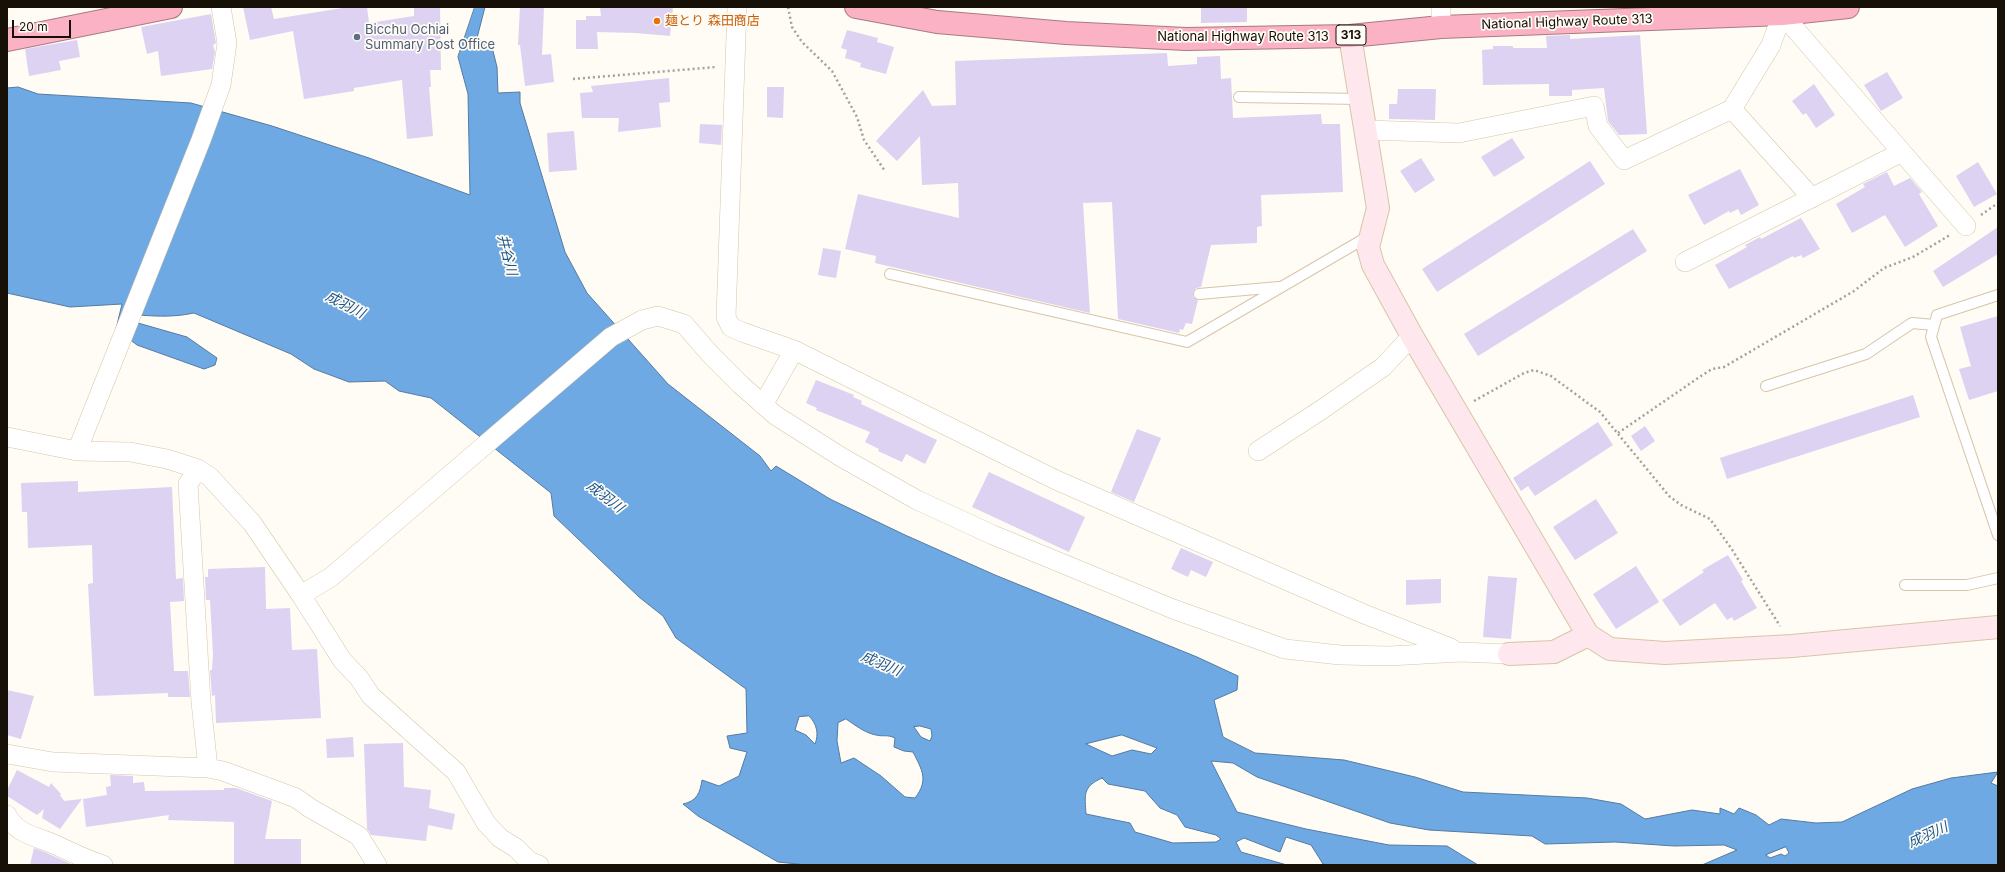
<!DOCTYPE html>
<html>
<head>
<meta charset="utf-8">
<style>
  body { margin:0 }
  #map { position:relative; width:2005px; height:872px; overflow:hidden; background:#fffbf5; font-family:Inter,sans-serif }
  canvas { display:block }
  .frame { position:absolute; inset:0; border:8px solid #161006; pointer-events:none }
  .scale { position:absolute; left:12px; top:20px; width:59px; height:18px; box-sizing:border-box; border:2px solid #161006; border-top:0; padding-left:5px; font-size:12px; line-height:14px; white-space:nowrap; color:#161006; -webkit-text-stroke:3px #fffbf5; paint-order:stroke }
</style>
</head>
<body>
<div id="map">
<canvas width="2005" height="872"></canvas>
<div class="frame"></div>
<div class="scale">20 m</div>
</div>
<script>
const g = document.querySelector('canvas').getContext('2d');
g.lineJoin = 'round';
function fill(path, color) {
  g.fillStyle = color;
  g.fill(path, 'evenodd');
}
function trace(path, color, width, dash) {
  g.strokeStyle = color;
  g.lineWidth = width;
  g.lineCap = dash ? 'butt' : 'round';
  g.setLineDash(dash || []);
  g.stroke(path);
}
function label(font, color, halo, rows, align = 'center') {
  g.font = font + ' Inter,"Noto Sans JP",sans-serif';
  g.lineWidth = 3.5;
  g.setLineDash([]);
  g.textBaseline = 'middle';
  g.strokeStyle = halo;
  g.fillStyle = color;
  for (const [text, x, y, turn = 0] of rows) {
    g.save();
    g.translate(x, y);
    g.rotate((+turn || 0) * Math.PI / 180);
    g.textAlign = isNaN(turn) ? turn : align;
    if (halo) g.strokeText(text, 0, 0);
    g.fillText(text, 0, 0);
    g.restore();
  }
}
const water = new Path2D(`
  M 475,7 L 485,7 L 477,38 L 492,47 L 497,67 L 498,93 L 520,92 L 520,103 L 565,252 L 587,293 L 668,384 L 760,456 L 771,471 L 776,466 L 830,499 L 905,535 L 995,575 L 1197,657 L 1238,676 L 1237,690 L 1214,700 L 1223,737 L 1255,753 L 1344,760 L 1415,777 L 1463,792 L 1587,798 L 1621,804 L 1645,819 L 1692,810 L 1720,814 L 1720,808 L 1734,814 L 1739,808 L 1756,815 L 1769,825 L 1781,819 L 1816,823 L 1842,822 L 1912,789 L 1951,778 L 1998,772 L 1991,783 L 1998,786 L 1998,865 L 1702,865 L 1737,850 L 1724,845 L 1674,846 L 1615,842 L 1545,844 L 1532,836 L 1429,830 L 1390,823 L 1257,777 L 1233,763 L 1211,761 L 1237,812 L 1306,829 L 1389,845 L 1447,846 L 1478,865 L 1327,865 L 1323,864 L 1311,845 L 1286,837 L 1280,852 L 1244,838 L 1236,842 L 1241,852 L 1287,865 L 807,865 L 778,862 L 698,816 L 683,804 C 697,801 700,793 702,780 L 719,786 L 739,776 L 747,752 L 730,748 L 727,736 L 747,733 L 746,689 L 676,638 L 663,616 L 639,597 L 554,516 L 551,493 L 431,398 L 399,391 L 385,381 L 349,382 L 314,369 L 291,354 L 194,313 C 171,318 150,316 127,314 L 124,319 L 187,337 L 217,358 L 215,365 L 204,369 L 137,345 L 116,329 L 122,304 L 70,307 L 7,293 L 7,88 L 18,87 L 38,94 L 191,103 L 272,126 L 369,158 L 470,195 L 468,94 L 458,57 ZM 809,716 C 817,724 819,734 815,744 L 806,735 L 795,730 L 799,717 ZM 846,719 C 855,725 865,733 876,735 C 884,737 886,734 895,738 L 894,747 L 904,751 L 913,752 C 922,770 929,780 915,798 L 905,797 L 881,776 L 854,758 L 841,763 L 837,741 L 838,723 ZM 920,726 L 931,729 L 932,736 L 930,741 L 921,737 L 914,727 ZM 1122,735 L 1157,748 L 1151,754 L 1132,750 L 1112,756 L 1086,744 ZM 1102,778 L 1108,784 L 1145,791 L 1160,808 L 1177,815 L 1185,827 L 1216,835 L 1221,839 L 1216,842 L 1173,843 L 1135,832 L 1130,823 L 1086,814 C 1085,795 1082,787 1102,778 ZM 1786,847 L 1789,853 L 1785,856 L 1781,854 L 1770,858 L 1766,855 Z`);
const building = new Path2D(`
  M 243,7 L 271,7 L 274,19 L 349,7 L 367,7 L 369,23 L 414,16 L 414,7 L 440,7 L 441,70 L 430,70 L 431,87 L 429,87 L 433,136 L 407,139 L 402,80 L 354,88 L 354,91 L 304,99 L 293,31 L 250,40 Z
  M 520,7 L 544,7 L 542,55 L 551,54 L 554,82 L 525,86 L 520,45 L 518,45 Z
  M 600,7 L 673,7 L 670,36 L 636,33 L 597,32 L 598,49 L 576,49 L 576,20 L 586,20 L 586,16 L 601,16 Z
  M 1201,7 L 1247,7 L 1247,22 L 1201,23 Z
  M 211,14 L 216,43 L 213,45 L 215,52 L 212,69 L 161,76 L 158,51 L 147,54 L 141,27 Z
  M 847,30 L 878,38 L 877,42 L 894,47 L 886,74 L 860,67 L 861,63 L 845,58 L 847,50 L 841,48 Z
  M 1570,35 L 1570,39 L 1640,35 L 1647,134 L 1619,135 L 1608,121 L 1604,88 L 1572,90 L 1572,96 L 1549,96 L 1549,84 L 1483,85 L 1482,50 L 1493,49 L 1493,46 L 1513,46 L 1513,48 L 1547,48 L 1546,36 Z
  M 77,40 L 80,57 L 59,61 L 61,70 L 29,76 L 25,49 Z
  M 1167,53 L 1168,66 L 1197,64 L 1197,57 L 1220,56 L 1221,79 L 1231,78 L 1233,118 L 1321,114 L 1322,124 L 1340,124 L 1343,192 L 1261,195 L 1262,226 L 1257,227 L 1257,243 L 1211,245 L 1201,287 L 1196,288 L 1193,292 L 1193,297 L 1198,300 L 1192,324 L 1186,323 L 1183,330 L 1180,329 L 1179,333 L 1118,319 L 1112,202 L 1083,203 L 1090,313 L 875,263 L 876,256 L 845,249 L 858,194 L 959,218 L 958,183 L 922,185 L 920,136 L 897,161 L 876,141 L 923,90 L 932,106 L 956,105 L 955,61 Z
  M 1887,72 L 1903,98 L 1881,111 L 1864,85 Z
  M 669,78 L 670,102 L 659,103 L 661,127 L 618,132 L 619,118 L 582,118 L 580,93 L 593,92 L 591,86 Z
  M 1814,84 L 1835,115 L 1816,128 L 1806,113 L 1803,115 L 1792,101 Z
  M 767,87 L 784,87 L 783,118 L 767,117 Z
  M 1398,89 L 1436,89 L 1435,120 L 1389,119 L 1389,104 L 1397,104 Z
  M 700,124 L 722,125 L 721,145 L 699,143 Z
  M 574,131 L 577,170 L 549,172 L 547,133 Z
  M 1512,138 L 1525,158 L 1494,177 L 1481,157 Z
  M 1421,158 L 1435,180 L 1415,193 L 1400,171 Z
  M 1590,161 L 1605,184 L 1437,292 L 1422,269 Z
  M 1978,162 L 1997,194 L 1974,207 L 1956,176 Z
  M 1740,169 L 1759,205 L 1741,215 L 1738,209 L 1730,213 L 1729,211 L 1704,225 L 1688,195 Z
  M 1887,172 L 1894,186 L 1910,178 L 1922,192 L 1919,194 L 1938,226 L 1905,247 L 1885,215 L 1852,233 L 1836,204 L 1865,187 L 1863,184 Z
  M 1801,218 L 1820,249 L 1803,258 L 1801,255 L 1794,258 L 1793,256 L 1729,289 L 1715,265 L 1747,247 L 1745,245 L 1760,237 L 1761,239 Z
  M 1998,227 L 1998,254 L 1943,287 L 1933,271 Z
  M 1633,229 L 1647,251 L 1478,356 L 1464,334 Z
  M 823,248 L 841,251 L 836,278 L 818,275 Z
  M 1998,316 L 1998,391 L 1969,400 L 1959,369 L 1971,366 L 1960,327 Z
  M 816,380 L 854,395 L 853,397 L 862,401 L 861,404 L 937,440 L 925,464 L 906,454 L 902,462 L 878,451 L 879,449 L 865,442 L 870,432 L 816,410 L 817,408 L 806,403 Z
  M 1913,395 L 1920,417 L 1727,479 L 1720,458 Z
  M 1598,422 L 1613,445 L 1535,496 L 1528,486 L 1521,491 L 1513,478 Z
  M 1645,426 L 1655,441 L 1641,451 L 1631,436 Z
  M 1137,429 L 1161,438 L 1134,502 L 1111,492 Z
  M 989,472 L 1085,517 L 1069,552 L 972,507 Z
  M 78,481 L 78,492 L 172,487 L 176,579 L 183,578 L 184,601 L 170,602 L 174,671 L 188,671 L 190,697 L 168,697 L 168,693 L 94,696 L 88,584 L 93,583 L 92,545 L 28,548 L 27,512 L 22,512 L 21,483 Z
  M 1596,499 L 1618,533 L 1575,560 L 1553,527 Z
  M 1181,548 L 1213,562 L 1206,577 L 1191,570 L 1188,577 L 1171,569 Z
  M 1728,555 L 1743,580 L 1741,581 L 1757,608 L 1734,621 L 1732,617 L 1727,620 L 1715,603 L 1680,626 L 1662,600 L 1704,572 L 1702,570 Z
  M 1636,566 L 1659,602 L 1616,629 L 1593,594 Z
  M 265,567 L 266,609 L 290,608 L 292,650 L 317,649 L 321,718 L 216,723 L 215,695 L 212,696 L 210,670 L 212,670 L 213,654 L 210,600 L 206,600 L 205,577 L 208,577 L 208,569 Z
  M 1488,576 L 1517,578 L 1511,639 L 1483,637 Z
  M 1441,579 L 1441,603 L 1406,605 L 1406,580 Z
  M 7,690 L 34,696 L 21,739 L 7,735 Z
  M 353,737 L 354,757 L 327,758 L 326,739 Z
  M 403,743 L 404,787 L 431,790 L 429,808 L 455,814 L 452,830 L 428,825 L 426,841 L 371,835 L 367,829 L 364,744 Z
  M 17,770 L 49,787 L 51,783 L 61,794 L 60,795 L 64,801 L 82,799 L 60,829 L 42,818 L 44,809 L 37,815 L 7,796 L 7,790 Z
  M 110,775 L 133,776 L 133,783 L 144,782 L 145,791 L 224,790 L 224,788 L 236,788 L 272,801 L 265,839 L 301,839 L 301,865 L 234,865 L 234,822 L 168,820 L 169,815 L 86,827 L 83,799 L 107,795 L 106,787 L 111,786 Z
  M 34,848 L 47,853 L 73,865 L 30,865 Z`);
const path = new Path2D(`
  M 788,7 L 792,27 L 802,42 L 832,71 L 857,117 L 864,140 L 885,171
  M 573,79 L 716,67
  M 1981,215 L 1998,203
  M 1474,401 L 1524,373 L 1534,370 L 1551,376 L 1600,412 L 1669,496 L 1681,505 L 1710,519 L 1731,548 L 1780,626
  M 1618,433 L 1701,376 L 1712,369 L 1724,367 L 1854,291 L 1884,268 L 1913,257 L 1950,235`);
const lane = new Path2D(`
  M 1239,97 L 1360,99
  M 890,274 L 1187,342 L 1369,236
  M 1199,294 L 1279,287
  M 1998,295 L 1937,315 L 1931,337 L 1998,535
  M 1766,386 L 1866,354 L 1912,323 L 1934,325
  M 1905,585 L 1967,585 L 1998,578`);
const street = new Path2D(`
  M 737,7 L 726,317 L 731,327 L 742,332 L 794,350 L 1056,480 L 1364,614 L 1451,648
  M 1441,27 L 1441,7
  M 1732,109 L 1812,198
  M 1366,130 L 1459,133 L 1594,106 L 1598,126 L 1624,160 L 1732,109 L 1771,45 L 1782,14 L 1966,226
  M 1685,262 L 1902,152
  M 763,405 L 794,350
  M 7,437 L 77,451 L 130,452 L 167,459 L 198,469 L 210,477 L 252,523 L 301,595 L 342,660 L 359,678 L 371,696 L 456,772 L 486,823 L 500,838 L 516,848 L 529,861 L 539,865
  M 77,451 L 201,140 L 221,85 L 227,43 L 221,7
  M 1258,451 L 1321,410 L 1383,367 L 1412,336
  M 198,469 L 188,484 L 201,702 L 208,768
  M 301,595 L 331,577 L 611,337 L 642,320 L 658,316 L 684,324 L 710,354 L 741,385 L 775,415 L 841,457 L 917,500 L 993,535 L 1173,609 L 1285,649 L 1340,655 L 1389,656 L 1461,652 L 1509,654
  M 7,754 L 53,762 L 208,768 L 223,771 L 296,798 L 310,808 L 359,836 L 377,865
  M 7,815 C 16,835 40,837 58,846 C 73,853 87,860 103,865`);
const secondary = new Path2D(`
  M 1350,36 L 1378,208 L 1368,247 L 1373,265 L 1412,336 L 1588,635 L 1610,649 L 1665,653 L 1792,646 L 1998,627
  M 1509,654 L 1554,652 L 1588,635`);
const highway = new Path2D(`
  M 856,7 L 937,22 L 1066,33 L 1186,39 L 1350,36 L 1441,27 L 1782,14 L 1848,7
  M 7,40 L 171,7`);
const markers = [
  [657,21,4,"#e8710a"],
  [357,37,4,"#5c6f8a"]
];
const shields = [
  [1351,35,30]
];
const shieldNames = [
  ["313",1351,35]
];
const foodNames = [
  ["麺とり 森田商店",665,21]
];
const streetNames = [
  ["National Highway Route 313",1567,22,-2],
  ["National Highway Route 313",1243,37]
];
const serviceNames = [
  ["Bicchu Ochiai",365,30],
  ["Summary Post Office",365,45]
];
const waterNames = [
  ["井谷川",507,255,76],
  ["成羽川",345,305,27],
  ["成羽川",605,497,38],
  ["成羽川",881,664,23],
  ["成羽川",1928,835,-24]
];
fill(water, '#6ea9e4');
trace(water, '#547ba1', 1);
fill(building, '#ddd2f1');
trace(lane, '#d7c5a8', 12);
trace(street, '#d7c5a8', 20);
trace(secondary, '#d7c5a8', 24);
trace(highway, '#aa7982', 24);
trace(path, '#a5a099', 2.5, [2, 3]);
trace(lane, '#fff', 10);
trace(street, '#fff', 19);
trace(secondary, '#fee8ed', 22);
trace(highway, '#fab2c4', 22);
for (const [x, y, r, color] of markers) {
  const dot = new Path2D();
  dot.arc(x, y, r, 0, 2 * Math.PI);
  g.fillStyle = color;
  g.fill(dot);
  trace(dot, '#fffbf5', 1.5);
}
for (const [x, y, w] of shields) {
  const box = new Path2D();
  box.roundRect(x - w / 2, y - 10, w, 20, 3);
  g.fillStyle = '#fffbf5';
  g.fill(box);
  trace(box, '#161006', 1);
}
label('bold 12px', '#161006', null, shieldNames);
label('13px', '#c56008', '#fffbf5', foodNames, 'left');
label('13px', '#161006', '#fffbf5', streetNames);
label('13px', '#4e5e75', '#fffbf5', serviceNames, 'left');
label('italic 14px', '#18578e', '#fffbf5', waterNames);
</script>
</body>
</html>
